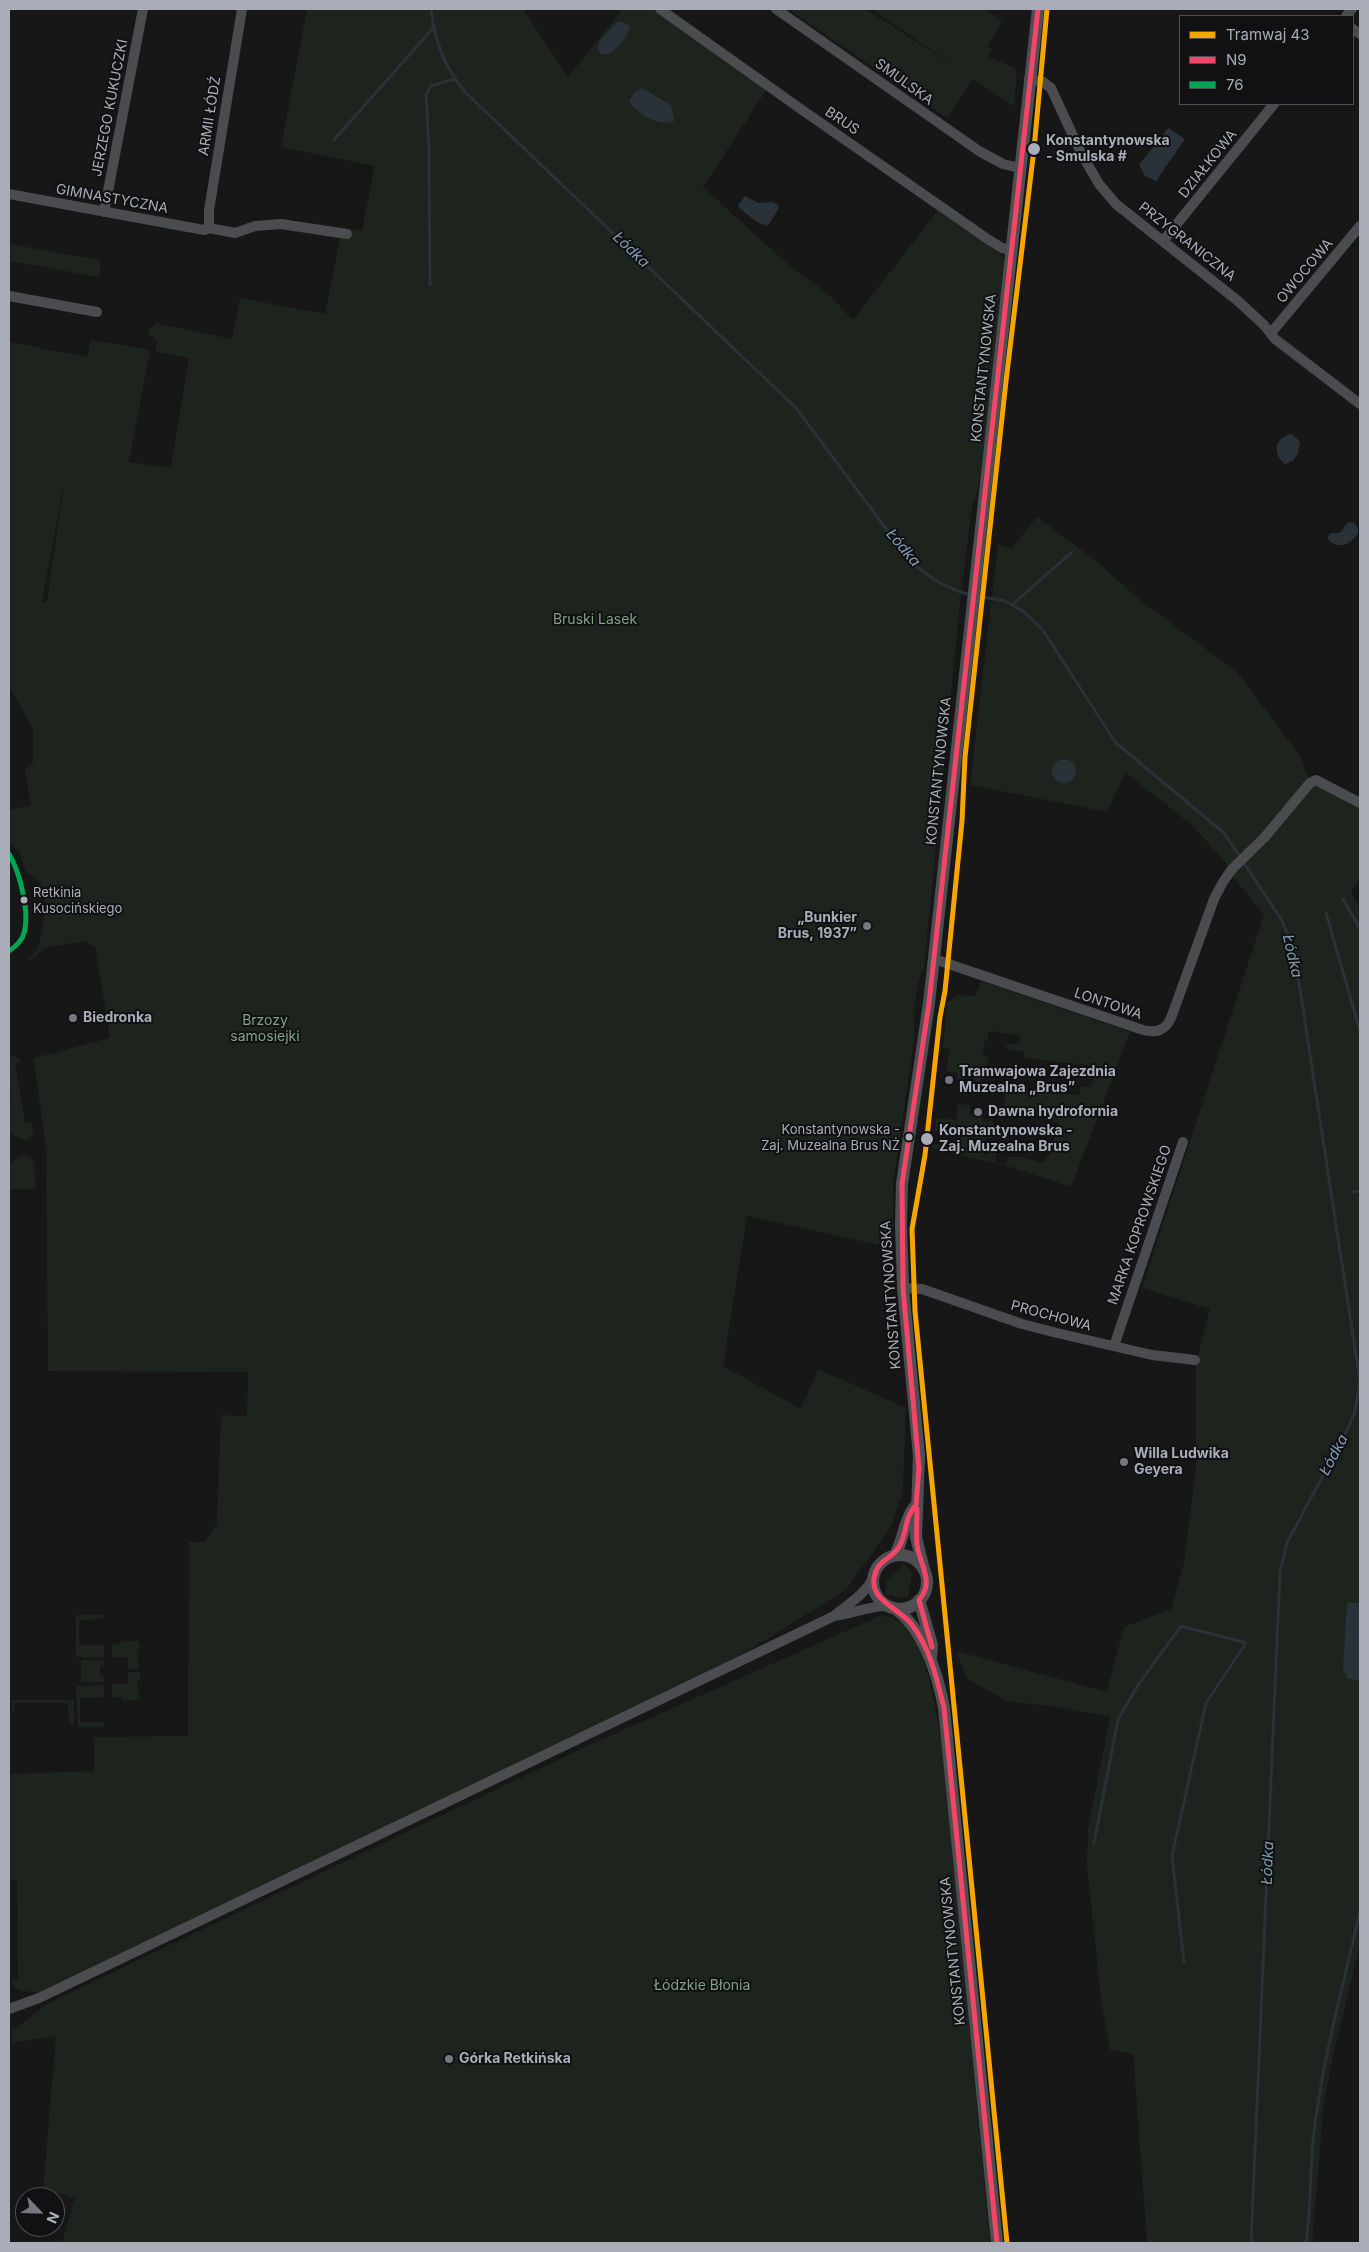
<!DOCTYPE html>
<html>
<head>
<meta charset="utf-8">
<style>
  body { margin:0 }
  #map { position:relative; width:1369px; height:2252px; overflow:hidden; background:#171717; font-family:Inter,sans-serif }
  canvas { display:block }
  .frame { position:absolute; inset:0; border:10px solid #a8adb8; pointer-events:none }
  .legend { position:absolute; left:1179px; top:15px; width:175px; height:90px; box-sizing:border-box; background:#111113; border:1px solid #4d4f55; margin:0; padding:6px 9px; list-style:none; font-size:15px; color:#a8adb8 }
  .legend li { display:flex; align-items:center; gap:10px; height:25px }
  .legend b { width:25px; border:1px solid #4d4f55 }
  .north { position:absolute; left:15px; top:2187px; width:50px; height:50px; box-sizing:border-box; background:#111113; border:1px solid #4d4f55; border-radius:50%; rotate:114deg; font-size:14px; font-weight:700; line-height:20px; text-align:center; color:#a8adb8 }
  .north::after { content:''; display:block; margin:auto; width:18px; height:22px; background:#757880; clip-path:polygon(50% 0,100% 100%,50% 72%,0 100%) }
</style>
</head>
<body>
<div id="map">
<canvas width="1369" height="2252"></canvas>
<div class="frame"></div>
<ul class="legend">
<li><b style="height:6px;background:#f7a600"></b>Tramwaj 43</li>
<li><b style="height:6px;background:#f34667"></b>N9</li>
<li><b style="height:6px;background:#00a651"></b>76</li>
</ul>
<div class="north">N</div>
</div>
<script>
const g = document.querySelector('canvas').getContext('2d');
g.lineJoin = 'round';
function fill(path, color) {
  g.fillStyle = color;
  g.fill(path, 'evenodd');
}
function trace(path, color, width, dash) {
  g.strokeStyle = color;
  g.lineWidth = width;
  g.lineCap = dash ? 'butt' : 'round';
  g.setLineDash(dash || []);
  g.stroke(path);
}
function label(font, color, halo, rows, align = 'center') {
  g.font = font + ' Inter,sans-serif';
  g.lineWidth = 4;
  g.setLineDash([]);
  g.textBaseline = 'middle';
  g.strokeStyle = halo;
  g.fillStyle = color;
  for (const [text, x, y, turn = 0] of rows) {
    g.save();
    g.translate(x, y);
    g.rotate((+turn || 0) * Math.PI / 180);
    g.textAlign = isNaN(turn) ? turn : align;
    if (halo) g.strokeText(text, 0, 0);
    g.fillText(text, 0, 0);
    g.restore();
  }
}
const green = new Path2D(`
  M 307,9 L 523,9 L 568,77 L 623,9 L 653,9 L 767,89 L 703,187 L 783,260 L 829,295 L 853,320 L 938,210 L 999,253 L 1004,259 L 983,456 L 978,489 L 972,506 L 960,601 L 924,968 C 913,991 914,1017 914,1042 L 893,1183 L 893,1248 L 747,1216 L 723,1366 L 801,1409 L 818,1369 L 906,1408 L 903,1490 L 891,1527 L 846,1590 L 729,1662 L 40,1993 C 28,1990 17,1995 11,1980 L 18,1979 L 17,1880 L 10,1880 L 9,1774 L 94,1771 L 94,1737 L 188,1736 L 189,1542 L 205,1542 L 217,1523 L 221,1415 L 247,1416 L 248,1372 L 48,1371 L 46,1151 L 34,1058 L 110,1038 L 95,946 L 90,946 L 88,941 L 48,947 L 26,963 C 30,957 37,951 39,944 C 45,926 52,877 26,873 L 20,853 L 9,840 L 9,810 L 31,805 L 25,769 L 33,763 L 33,730 L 9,685 L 9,600 L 11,600 L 9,599 L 9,342 L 87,357 L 91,340 L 150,350 L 129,462 L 171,468 L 189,358 L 156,352 L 157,341 L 148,332 L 150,328 L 156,323 L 232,339 L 240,298 L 325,314 L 342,228 L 362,231 L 375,166 L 281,147 ZM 65,477 L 47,602 L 42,602 L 42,601 Z
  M 788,9 L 865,9 L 959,69 L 872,9 L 985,9 L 1002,22 L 988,46 L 992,50 L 988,57 L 1017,69 L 1014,106 L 973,79 L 947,118 Z
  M 9,244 L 101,260 L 99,277 L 9,261 Z
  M 1037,517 L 1095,560 L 1140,600 L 1237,672 L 1301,757 L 1307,775 L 1329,792 L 1360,809 L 1360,879 L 1351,891 L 1360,910 L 1360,1945 L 1334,2052 L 1324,2102 L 1312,2243 L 1147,2243 L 1133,2054 L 1110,2050 L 1101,2000 L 1087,1864 L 1088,1829 L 1110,1717 L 1064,1708 L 1007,1701 L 967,1679 L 956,1651 L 1107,1692 L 1124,1627 L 1171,1609 L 1184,1563 L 1196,1466 L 1196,1363 L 1210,1309 L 1142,1288 L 1264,915 L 1233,877 L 1225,862 L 1192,825 L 1125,772 L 1108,812 L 970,785 L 998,544 L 1011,549 Z
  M 981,981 L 1130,1032 L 1071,1187 L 1010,1167 L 932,1148 L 932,1144 L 948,1146 L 947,1151 L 952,1151 L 953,1146 L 957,1147 L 958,1128 L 943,1126 L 942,1131 L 935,1130 L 936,1118 L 956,1120 L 958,1104 L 970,1105 L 970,1114 L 983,1115 L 982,1121 L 994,1122 L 992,1138 L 985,1138 L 983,1155 L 987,1155 L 989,1146 L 997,1147 L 995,1163 L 1006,1165 L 1008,1158 L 1017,1156 L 1043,1163 L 1051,1152 L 1059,1123 L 1041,1116 L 1006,1109 L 1004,1106 L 1006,1088 L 1077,1095 L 1080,1095 L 1081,1086 L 1092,1087 L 1094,1066 L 1024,1058 L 1024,1052 L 1006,1049 L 1007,1045 L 1021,1043 L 1019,1035 L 989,1031 L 987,1040 L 985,1040 L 983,1055 L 989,1057 L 988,1060 L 981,1082 L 976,1081 L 968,1074 L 960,1083 L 960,1080 L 957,1080 L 958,1073 L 946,1071 L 949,1049 L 943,1048 L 947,1003 L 958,995 L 975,996 Z
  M 9,1056 L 17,1057 L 22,1062 L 15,1064 L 25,1123 L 32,1122 L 33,1133 L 30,1138 L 26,1141 L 15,1136 L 9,1131 L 9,1106 L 11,1101 Z
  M 20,1156 L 28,1156 L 34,1160 L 36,1189 L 9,1189 L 9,1165 Z
  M 904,1564 L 912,1572 L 908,1597 L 903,1598 L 885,1594 L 887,1580 Z
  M 76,1615 L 103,1615 L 103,1619 L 79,1620 L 79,1645 L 104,1645 L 104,1657 L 76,1657 Z
  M 882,1615 C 891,1618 900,1620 907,1627 C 927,1649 936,1713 942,1743 L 990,2243 L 62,2243 L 75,2198 L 43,2189 L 56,2036 L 12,2043 L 12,2031 L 46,2005 L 86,1985 L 585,1747 Z
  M 121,1641 L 139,1641 L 140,1649 L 138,1649 L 139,1669 L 128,1669 L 128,1657 L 112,1657 L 112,1645 L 121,1644 Z
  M 81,1660 L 104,1660 L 104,1665 L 100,1666 L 100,1676 L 104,1676 L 104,1682 L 81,1682 Z
  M 128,1672 L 140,1672 L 140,1680 L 137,1681 L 140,1700 L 122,1700 L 121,1697 L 112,1697 L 112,1684 L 128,1684 Z
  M 104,1685 L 104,1697 L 80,1698 L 80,1722 L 103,1722 L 104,1727 L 78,1727 L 76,1686 Z
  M 12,1700 L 74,1700 L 74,1725 L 69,1723 L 68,1703 L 14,1703 L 14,1711 L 12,1711 Z`);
const water = new Path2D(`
  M 618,21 L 628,24 L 630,28 L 621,44 L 609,54 L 601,54 L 598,50 L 599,41 Z
  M 642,88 L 671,105 L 674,121 C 657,127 638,114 629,101 L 635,92 Z
  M 1168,128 L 1185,139 L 1156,181 L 1145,176 L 1139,165 Z
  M 745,196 L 758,203 L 772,202 L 777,204 L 779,208 L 769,224 L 766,226 L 756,221 L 740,209 L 738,206 Z
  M 1292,434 L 1300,442 L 1298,453 L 1293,461 L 1285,464 C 1272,454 1274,437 1292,434 Z
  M 1354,522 L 1358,529 L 1358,533 C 1350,546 1337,550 1327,538 L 1331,533 C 1347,534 1339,530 1348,523 Z
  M1052 771a12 12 0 1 1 24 0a12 12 0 1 1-24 0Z
  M 1347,1603 L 1360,1603 L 1360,1681 L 1347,1678 L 1343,1668 Z`);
const stream = new Path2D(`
  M 431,9 C 435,42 444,66 465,92 L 796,408 L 911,562 C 930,578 948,590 972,595
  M 334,140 L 433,28
  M 430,285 L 429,149 L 426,94 L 431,86 L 454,79
  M 978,596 L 1005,601 L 1024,612 L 1042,629 L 1116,743 L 1224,833 L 1281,919 L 1288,935 L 1299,983 L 1360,1381 L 1355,1411 L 1347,1430 L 1287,1543 L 1280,1572 L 1251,2243
  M 1012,605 L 1072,552
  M 1343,899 L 1360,929
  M 1326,913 L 1360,1031
  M 1352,1192 L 1360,1191
  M 1094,1843 L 1118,1720 L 1138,1685 L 1181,1626 L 1246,1643 L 1206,1703 L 1172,1856 L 1184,1962
  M 1306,2243 C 1311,2209 1310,2175 1313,2141 C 1321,2064 1343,1987 1360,1911`);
const minor = new Path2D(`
  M 660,9 L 805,112 L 989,240 L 1002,248 L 1012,250
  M 776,9 L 979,151 L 1003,164 L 1020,168
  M 1346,16 L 1352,9
  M 1353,29 L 1360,34
  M 1029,79 L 1043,82 L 1051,88 L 1081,153 L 1099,184 L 1116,204 L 1238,301 L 1264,325 L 1275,339 L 1360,404
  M 9,194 L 204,230 L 209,228 L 235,233 L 255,226 L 281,224 L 347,234
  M 104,212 L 143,9
  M 209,228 L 209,210 L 242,9
  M 1163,241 L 1274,104
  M 9,296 L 97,312
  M 1271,333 L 1360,226
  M 934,959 L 1143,1030 C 1156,1033 1165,1031 1171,1018 L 1214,899 L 1223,882 L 1232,869 L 1264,838 L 1310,783 L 1316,780 L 1360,803
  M 903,1288 L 922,1289 L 1022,1324 L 1057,1333 L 1152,1355 L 1195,1360
  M 1114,1346 L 1183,1142
  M 834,1616 C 853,1614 870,1605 890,1606
  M 9,2009 L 39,1998 L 834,1616 C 850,1602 866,1595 875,1574`);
const major = new Path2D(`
  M 895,1555 C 904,1539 904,1519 916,1505
  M873 1582a27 27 0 1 1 54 0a27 27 0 1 1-54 0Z
  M 924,1570 L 916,1537 L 919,1456 L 903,1288 L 901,1224 L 902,1184 L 929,1003 L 1038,9
  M 919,1600 L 932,1645 L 931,1657
  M 894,1608 C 923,1627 938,1675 944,1708 L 997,2243`);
const bus1 = new Path2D(`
  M 917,1509 C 917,1521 916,1533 917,1545 C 920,1565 935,1582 919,1600 L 932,1647
  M 997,2243 L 944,1708 C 937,1679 931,1651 913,1626 C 900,1607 864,1600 876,1571 C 880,1559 895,1558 901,1543 C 907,1530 905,1516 916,1505 L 919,1468 L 903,1288 L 902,1184 L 929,1003 L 1038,9`);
const bus2 = new Path2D(`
  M 9,854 C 20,872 30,913 24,933 C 22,941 15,947 9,951`);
const tram1 = new Path2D(`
  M 1007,2243 L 915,1311 L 912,1229 L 925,1155 L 940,1017 L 945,991 L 962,821 L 965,757 L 1006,381 L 1034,149 L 1047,9`);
const markers = [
  [1034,149,7,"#a8adb8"],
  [24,900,4.5,"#a8adb8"],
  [867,926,5,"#757880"],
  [73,1018,5,"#757880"],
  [949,1080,5,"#757880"],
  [978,1112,5,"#757880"],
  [909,1137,4.5,"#a8adb8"],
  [927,1139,7,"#a8adb8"],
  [1124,1462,5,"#757880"],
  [449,2059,5,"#757880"]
];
const busNames = [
  ["Retkinia",33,893],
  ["Kusocińskiego",33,909],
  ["Konstantynowska -",900,1130,"right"],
  ["Zaj. Muzealna Brus NŻ",900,1146,"right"]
];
const streetNames = [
  ["SMULSKA",904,82,36],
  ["JERZEGO KUKUCZKI",110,108,-79],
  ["ARMII ŁÓDŹ",210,116,-81],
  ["BRUS",842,121,34],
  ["DZIAŁKOWA",1208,164,-51],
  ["GIMNASTYCZNA",112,199,10],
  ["PRZYGRANICZNA",1187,242,38],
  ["OWOCOWA",1305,271,-50],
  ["KONSTANTYNOWSKA",984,368,-84],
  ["KONSTANTYNOWSKA",939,771,-84],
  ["LONTOWA",1108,1004,19],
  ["MARKA KOPROWSKIEGO",1140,1225,-71],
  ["KONSTANTYNOWSKA",891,1295,-94],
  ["PROCHOWA",1051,1316,15],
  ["KONSTANTYNOWSKA",953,1951,-96]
];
const stopNames = [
  ["Konstantynowska",1046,141],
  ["- Smulska #",1046,157],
  ["Konstantynowska -",939,1131],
  ["Zaj. Muzealna Brus",939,1147]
];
const parkNames = [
  ["Bruski Lasek",595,620],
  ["Brzozy",265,1021],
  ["samosiejki",265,1037],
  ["Łódzkie Błonia",702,1986]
];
const poiNames = [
  ["„Bunkier",857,918,"right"],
  ["Brus, 1937”",857,934,"right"],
  ["Biedronka",83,1018],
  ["Tramwajowa Zajezdnia",959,1072],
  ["Muzealna „Brus”",959,1088],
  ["Dawna hydrofornia",988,1112],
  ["Willa Ludwika",1134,1454],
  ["Geyera",1134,1470],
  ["Górka Retkińska",459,2059]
];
const waterNames = [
  ["Łódka",631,250,44],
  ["Łódka",903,548,50],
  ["Łódka",1292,956,77],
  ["Łódka",1334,1455,-62],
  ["Łódka",1268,1863,-88]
];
fill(green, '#1d241e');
fill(water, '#2a3239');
trace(stream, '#2a3239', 3);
trace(minor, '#4b4c50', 10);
trace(major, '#4d4f52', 12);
trace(bus1, '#f34667', 5);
trace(bus2, '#00a651', 5);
trace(tram1, '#f7a600', 5);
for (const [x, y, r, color] of markers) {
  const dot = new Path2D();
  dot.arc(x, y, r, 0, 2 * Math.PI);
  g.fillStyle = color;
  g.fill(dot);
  trace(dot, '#111113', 2);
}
label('13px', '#a8adb8', '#111113', busNames, 'left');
label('14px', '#a8adb8', '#111113', streetNames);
label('bold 14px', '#a8adb8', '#111113', stopNames, 'left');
label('14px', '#7fa381', '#111113', parkNames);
label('bold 14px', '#a8adb8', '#111113', poiNames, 'left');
label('italic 15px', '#7f9bb3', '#111113', waterNames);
</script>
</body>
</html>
